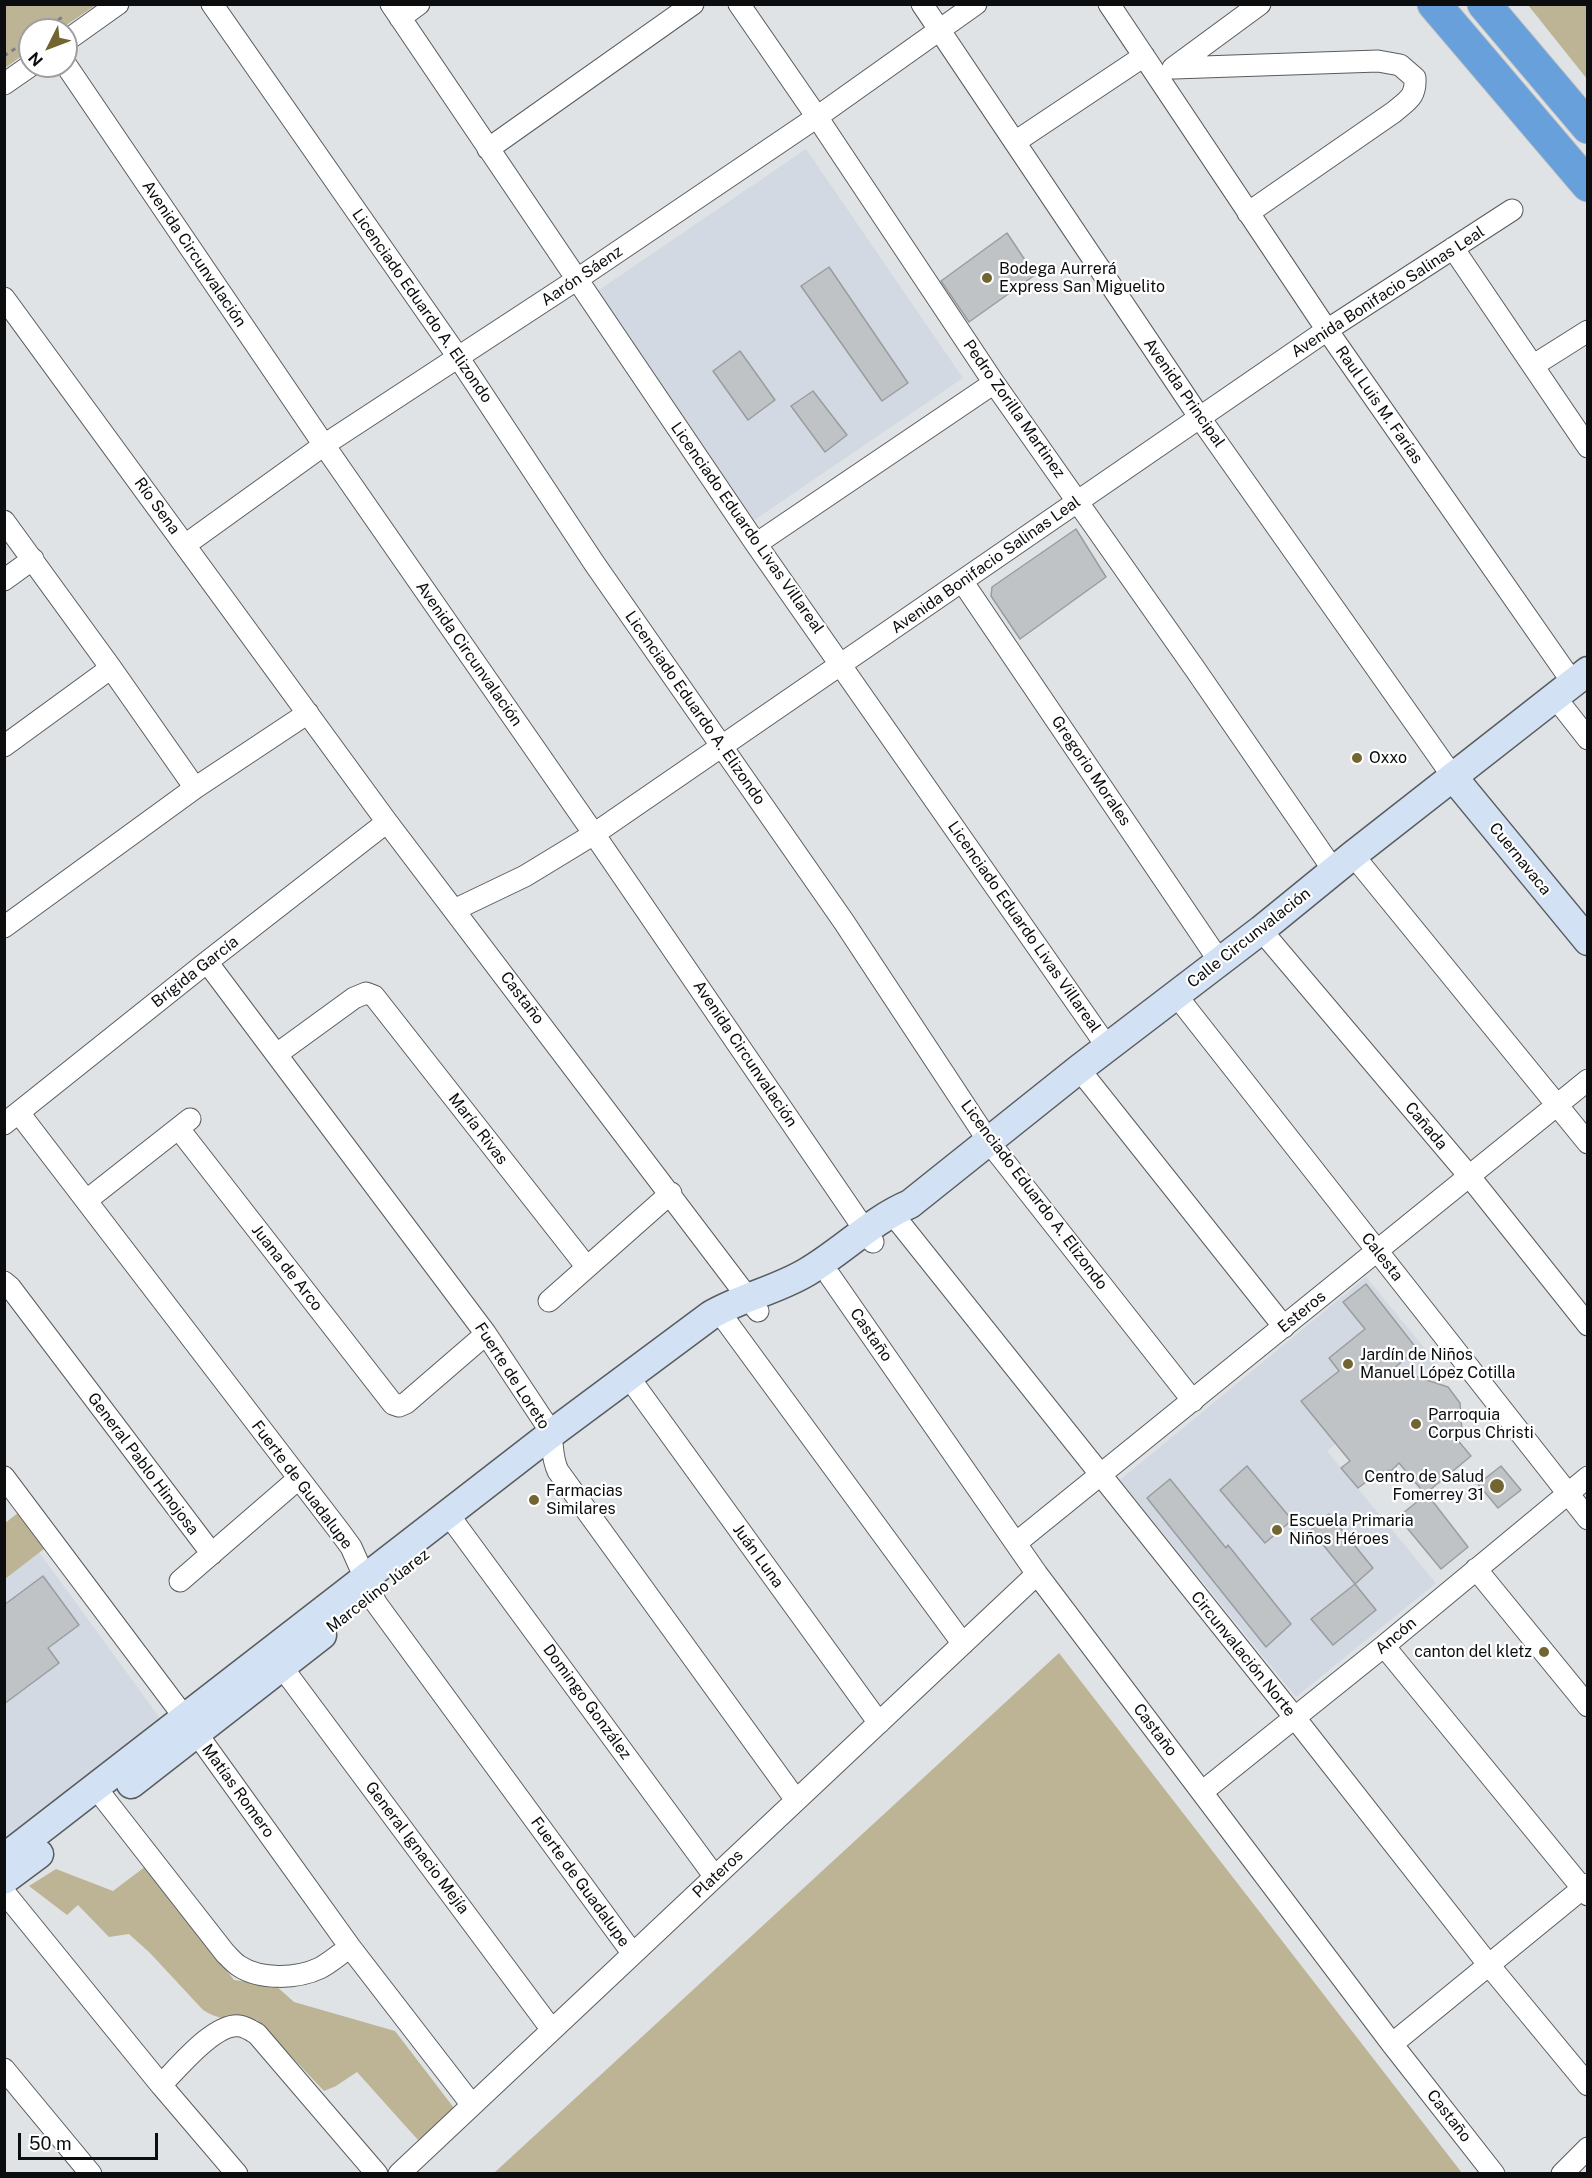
<!DOCTYPE html>
<html>
<head>
<meta charset="utf-8">
<style>
  body { margin:0 }
  #map { position:relative; width:1592px; height:2178px; overflow:hidden; background:#e0e3e6; font-family:"Public Sans",sans-serif }
  canvas { display:block }
  .frame { position:absolute; inset:0; border:6px solid #0c0d0e; pointer-events:none }
  .north { position:absolute; left:18px; top:18px; width:60px; height:60px; box-sizing:border-box; background:#fff; border:2px solid #9e9e9f; border-radius:50%; rotate:228deg; font-size:16px; font-weight:700; line-height:24px; text-align:center; color:#0c0d0e }
  .north::after { content:''; display:block; margin:auto; width:21px; height:27px; background:#726532; clip-path:polygon(50% 0,100% 100%,50% 72%,0 100%) }
  .scale { position:absolute; left:18px; top:2133px; width:140px; height:27px; box-sizing:border-box; border:3px solid #0c0d0e; border-top:0; padding-left:8px; font-size:18px; line-height:21px; white-space:nowrap; color:#0c0d0e; -webkit-text-stroke:4px #fff; paint-order:stroke }
</style>
</head>
<body>
<div id="map">
<canvas width="1592" height="2178"></canvas>
<div class="frame"></div>
<div class="north">N</div>
<div class="scale">50 m</div>
</div>
<script>
const g = document.querySelector('canvas').getContext('2d');
g.lineJoin = 'round';
function fill(path, color) {
  g.fillStyle = color;
  g.fill(path, 'evenodd');
}
function trace(path, color, width, dash) {
  g.strokeStyle = color;
  g.lineWidth = width;
  g.lineCap = dash ? 'butt' : 'round';
  g.setLineDash(dash || []);
  g.stroke(path);
}
function label(font, color, halo, rows, align = 'center') {
  g.font = font + ' "Public Sans",sans-serif';
  g.lineWidth = 4.5;
  g.setLineDash([]);
  g.textBaseline = 'middle';
  g.strokeStyle = halo;
  g.fillStyle = color;
  for (const [text, x, y, turn = 0] of rows) {
    g.save();
    g.translate(x, y);
    g.rotate((+turn || 0) * Math.PI / 180);
    g.textAlign = isNaN(turn) ? turn : align;
    if (halo) g.strokeText(text, 0, 0);
    g.fillText(text, 0, 0);
    g.restore();
  }
}
const built = new Path2D(`
  M 806,149 L 963,378 L 753,521 L 596,292 Z
  M 1366,1277 L 1436,1362 L 1327,1451 L 1436,1583 L 1296,1697 L 1120,1480 Z
  M 39,1552 L 162,1721 L 5,1839 L 5,1578 Z`);
const green = new Path2D(`
  M 4,5 L 5,4 L 96,5 L 59,30 L 30,30 L 30,50 L 5,68 Z
  M 1528,5 L 1587,5 L 1587,79 Z
  M 27,1506 L 53,1542 L 5,1579 L 5,1523 Z
  M 1059,1653 L 1462,2173 L 494,2173 Z
  M 146,1866 L 234,1980 L 275,1985 L 294,2002 L 395,2031 L 454,2108 L 418,2140 L 357,2072 L 336,2086 L 324,2091 L 257,2020 C 238,2020 219,2021 203,2010 L 150,1953 L 129,1934 L 109,1937 L 78,1905 L 67,1915 L 29,1886 L 56,1869 L 113,1891 Z`);
const building = new Path2D(`
  M 1007,233 L 1035,275 L 969,322 L 941,281 Z
  M 829,267 L 908,383 L 882,401 L 801,286 Z
  M 740,351 L 775,400 L 748,420 L 713,371 Z
  M 813,391 L 847,435 L 825,452 L 791,406 Z
  M 1076,529 L 1106,577 L 1020,639 L 991,596 L 992,587 Z
  M 1366,1284 L 1417,1349 L 1393,1369 L 1448,1387 L 1460,1403 L 1462,1431 L 1455,1437 L 1471,1456 L 1425,1494 L 1399,1463 L 1390,1472 L 1389,1470 L 1373,1482 L 1370,1479 L 1358,1488 L 1341,1468 L 1350,1461 L 1301,1401 L 1339,1371 L 1329,1358 L 1365,1329 L 1343,1302 Z
  M 1247,1466 L 1292,1520 L 1265,1543 L 1220,1490 Z
  M 1501,1466 L 1521,1490 L 1498,1508 L 1478,1484 Z
  M 1170,1479 L 1226,1548 L 1228,1545 L 1291,1624 L 1266,1647 L 1147,1498 Z
  M 1427,1494 L 1468,1547 L 1441,1569 L 1398,1517 Z
  M 1329,1514 L 1373,1568 L 1355,1584 L 1311,1530 Z
  M 43,1576 L 79,1625 L 48,1648 L 59,1663 L 4,1704 L 4,1605 Z
  M 1355,1584 L 1376,1610 L 1333,1645 L 1311,1619 Z`);
const path = new Path2D(`
  M 43,30 L 64,16
  M 4,56 L 30,39`);
const street = new Path2D(`
  M 212,4 L 458,357 L 594,563 L 844,922 L 989,1142 L 1193,1401
  M 391,4 L 756,544 L 1108,1048
  M 739,4 L 817,117 L 994,383 L 1195,669 L 1334,871
  M 922,4 L 1200,418 L 1453,777
  M 1109,4 L 1327,330 L 1573,683
  M 400,18 L 419,4
  M 66,41 L 118,4
  M 66,65 L 324,445 L 594,834 L 873,1242
  M 1173,68 L 1260,4
  M 1174,68 L 1378,61 L 1400,65 L 1415,78 C 1416,97 1408,100 1394,112 L 1248,213
  M 4,84 L 30,66
  M 1015,142 L 1144,56
  M 488,149 L 693,4
  M 1453,248 L 1588,447
  M 4,298 L 387,822 L 758,1311
  M 1534,365 L 1588,331
  M 4,521 L 111,668 L 195,788
  M 756,544 L 994,383
  M 185,545 L 324,445 L 576,280 L 817,117 L 976,4
  M 4,580 L 33,559
  M 962,581 L 1220,962
  M 1555,697 L 1588,739
  M 4,746 L 111,668
  M 1353,855 L 1588,1143
  M 454,910 L 525,876 L 594,834 L 1327,330 L 1512,210
  M 4,927 L 195,788 L 308,713
  M 1261,930 L 1470,1177 L 1588,1325
  M 207,962 L 486,1334 L 549,1429 C 554,1444 551,1457 558,1471 L 796,1800
  M 1176,995 L 1588,1519
  M 277,1054 L 354,998 L 366,993 L 374,996 L 586,1266
  M 1079,1069 L 1284,1327
  M 19,1113 L 340,1532 L 351,1547 L 376,1603 L 633,1954
  M 4,1124 L 207,962 L 387,822
  M 179,1129 L 393,1404 L 399,1406 L 406,1403 L 486,1334
  M 87,1200 L 190,1119
  M 891,1212 L 1295,1718 L 1488,1964 L 1588,2085
  M 830,1276 L 1037,1574 L 1392,2044 L 1494,2174
  M 4,1282 L 10,1287 L 212,1554
  M 549,1301 L 671,1193
  M 718,1310 L 963,1644
  M 628,1376 L 879,1723
  M 4,1477 L 197,1734 L 350,1947 L 472,2105
  M 448,1514 L 715,1877
  M 1016,1543 L 1588,1080
  M 1476,1569 L 1588,1706
  M 180,1581 L 298,1479
  M 1384,1646 L 1588,1895
  M 273,1655 L 552,2030
  M 96,1788 L 225,1953 C 229,1957 234,1963 239,1966 C 260,1980 297,1979 320,1968 C 330,1963 340,1954 350,1947
  M 1202,1792 L 1384,1646 L 1588,1477
  M 4,1892 L 161,2085 L 237,2174
  M 1392,2044 L 1588,1884
  M 4,2069 L 91,2174
  M 161,2085 C 178,2068 215,2022 240,2026 C 246,2027 252,2031 257,2034 L 377,2174
  M 399,2174 L 1037,1574
  M 1562,2174 L 1588,2148`);
const secondary = new Path2D(`
  M 1453,777 L 1588,941
  M 131,1784 L 322,1635
  M 4,1858 L 551,1434 L 711,1315 C 742,1297 777,1290 807,1272 C 843,1251 872,1220 910,1204 L 1079,1069 L 1261,930 L 1353,855 L 1588,671
  M 4,1880 L 39,1854`);
const highway = new Path2D(`
  M 1434,4 L 1588,185
  M 1484,4 L 1588,127`);
const markers = [
  [987,278,6,"#726532"],
  [1357,758,6,"#726532"],
  [1348,1364,6,"#726532"],
  [1416,1424,6,"#726532"],
  [1497,1486,8,"#726532"],
  [534,1500,6,"#726532"],
  [1277,1530,6,"#726532"],
  [1544,1652,6,"#726532"]
];
const streetNames = [
  ["Avenida Circunvalación",194,254,56],
  ["Aarón Sáenz",582,276,-34],
  ["Avenida Bonifacio Salinas Leal",1388,292,-33],
  ["Licenciado Eduardo A. Elizondo",422,306,55],
  ["Avenida Principal",1184,393,55],
  ["Raul Luis M. Farías",1379,405,55],
  ["Pedro Zorilla Martinez",1014,409,55],
  ["Río Sena",157,506,54],
  ["Licenciado Eduardo Livas Villareal",747,528,55],
  ["Avenida Bonifacio Salinas Leal",986,565,-35],
  ["Avenida Circunvalación",469,654,55],
  ["Licenciado Eduardo A. Elizondo",695,708,55],
  ["Gregorio Morales",1091,771,56],
  ["Cuernavaca",1520,859,51],
  ["Licenciado Eduardo Livas Villareal",1024,927,55],
  ["Calle Circunvalación",1249,938,-38],
  ["Brígida García",195,972,-38],
  ["Castaño",522,998,53],
  ["Avenida Circunvalación",745,1054,56],
  ["Cañada",1426,1126,50],
  ["María Rivas",478,1129,52],
  ["Licenciado Eduardo A. Elizondo",1034,1195,53],
  ["Calesta",1382,1257,52],
  ["Juana de Arco",287,1268,52],
  ["Esteros",1302,1312,-39],
  ["Castaño",871,1335,55],
  ["Fuerte de Loreto",512,1376,57],
  ["General Pablo Hinojosa",143,1464,53],
  ["Fuerte de Guadalupe",302,1485,53],
  ["Juán Luna",758,1556,54],
  ["Marcelino Júarez",378,1591,-38],
  ["Ancón",1396,1636,-40],
  ["Circunvalación Norte",1243,1654,51],
  ["Domingo González",587,1702,54],
  ["Castaño",1155,1730,53],
  ["Matías Romero",238,1791,54],
  ["General Ignacio Mejía",417,1848,53],
  ["Plateros",718,1874,-43],
  ["Fuerte de Guadalupe",580,1882,54],
  ["Castaño",1449,2116,52]
];
const poiNames = [
  ["Bodega Aurrerá",999,269],
  ["Express San Miguelito",999,287],
  ["Oxxo",1369,758],
  ["Jardín de Niños",1360,1355],
  ["Manuel López Cotilla",1360,1373],
  ["Parroquia",1428,1415],
  ["Corpus Christi",1428,1433],
  ["Centro de Salud",1484,1477,"right"],
  ["Fomerrey 31",1484,1495,"right"],
  ["Farmacias",546,1491],
  ["Similares",546,1509],
  ["Escuela Primaria",1289,1521],
  ["Niños Héroes",1289,1539],
  ["canton del kletz",1532,1652,"right"]
];
fill(built, '#d2d9e2');
fill(green, '#bcb495');
fill(building, '#c0c3c6');
trace(building, '#9a9d9f', 1.5);
trace(street, '#595c5e', 23);
trace(secondary, '#595c5e', 31);
trace(highway, '#c0c0c0', 35);
trace(path, '#7d7f81', 3, [4.5, 4.5]);
trace(street, '#fff', 21);
trace(secondary, '#d2e2f4', 28);
trace(highway, '#68a0db', 33);
for (const [x, y, r, color] of markers) {
  const dot = new Path2D();
  dot.arc(x, y, r, 0, 2 * Math.PI);
  g.fillStyle = color;
  g.fill(dot);
  trace(dot, '#fff', 2);
}
label('16px', '#0c0d0e', '#fff', streetNames);
label('16px', '#0c0d0e', '#fff', poiNames, 'left');
</script>
</body>
</html>
